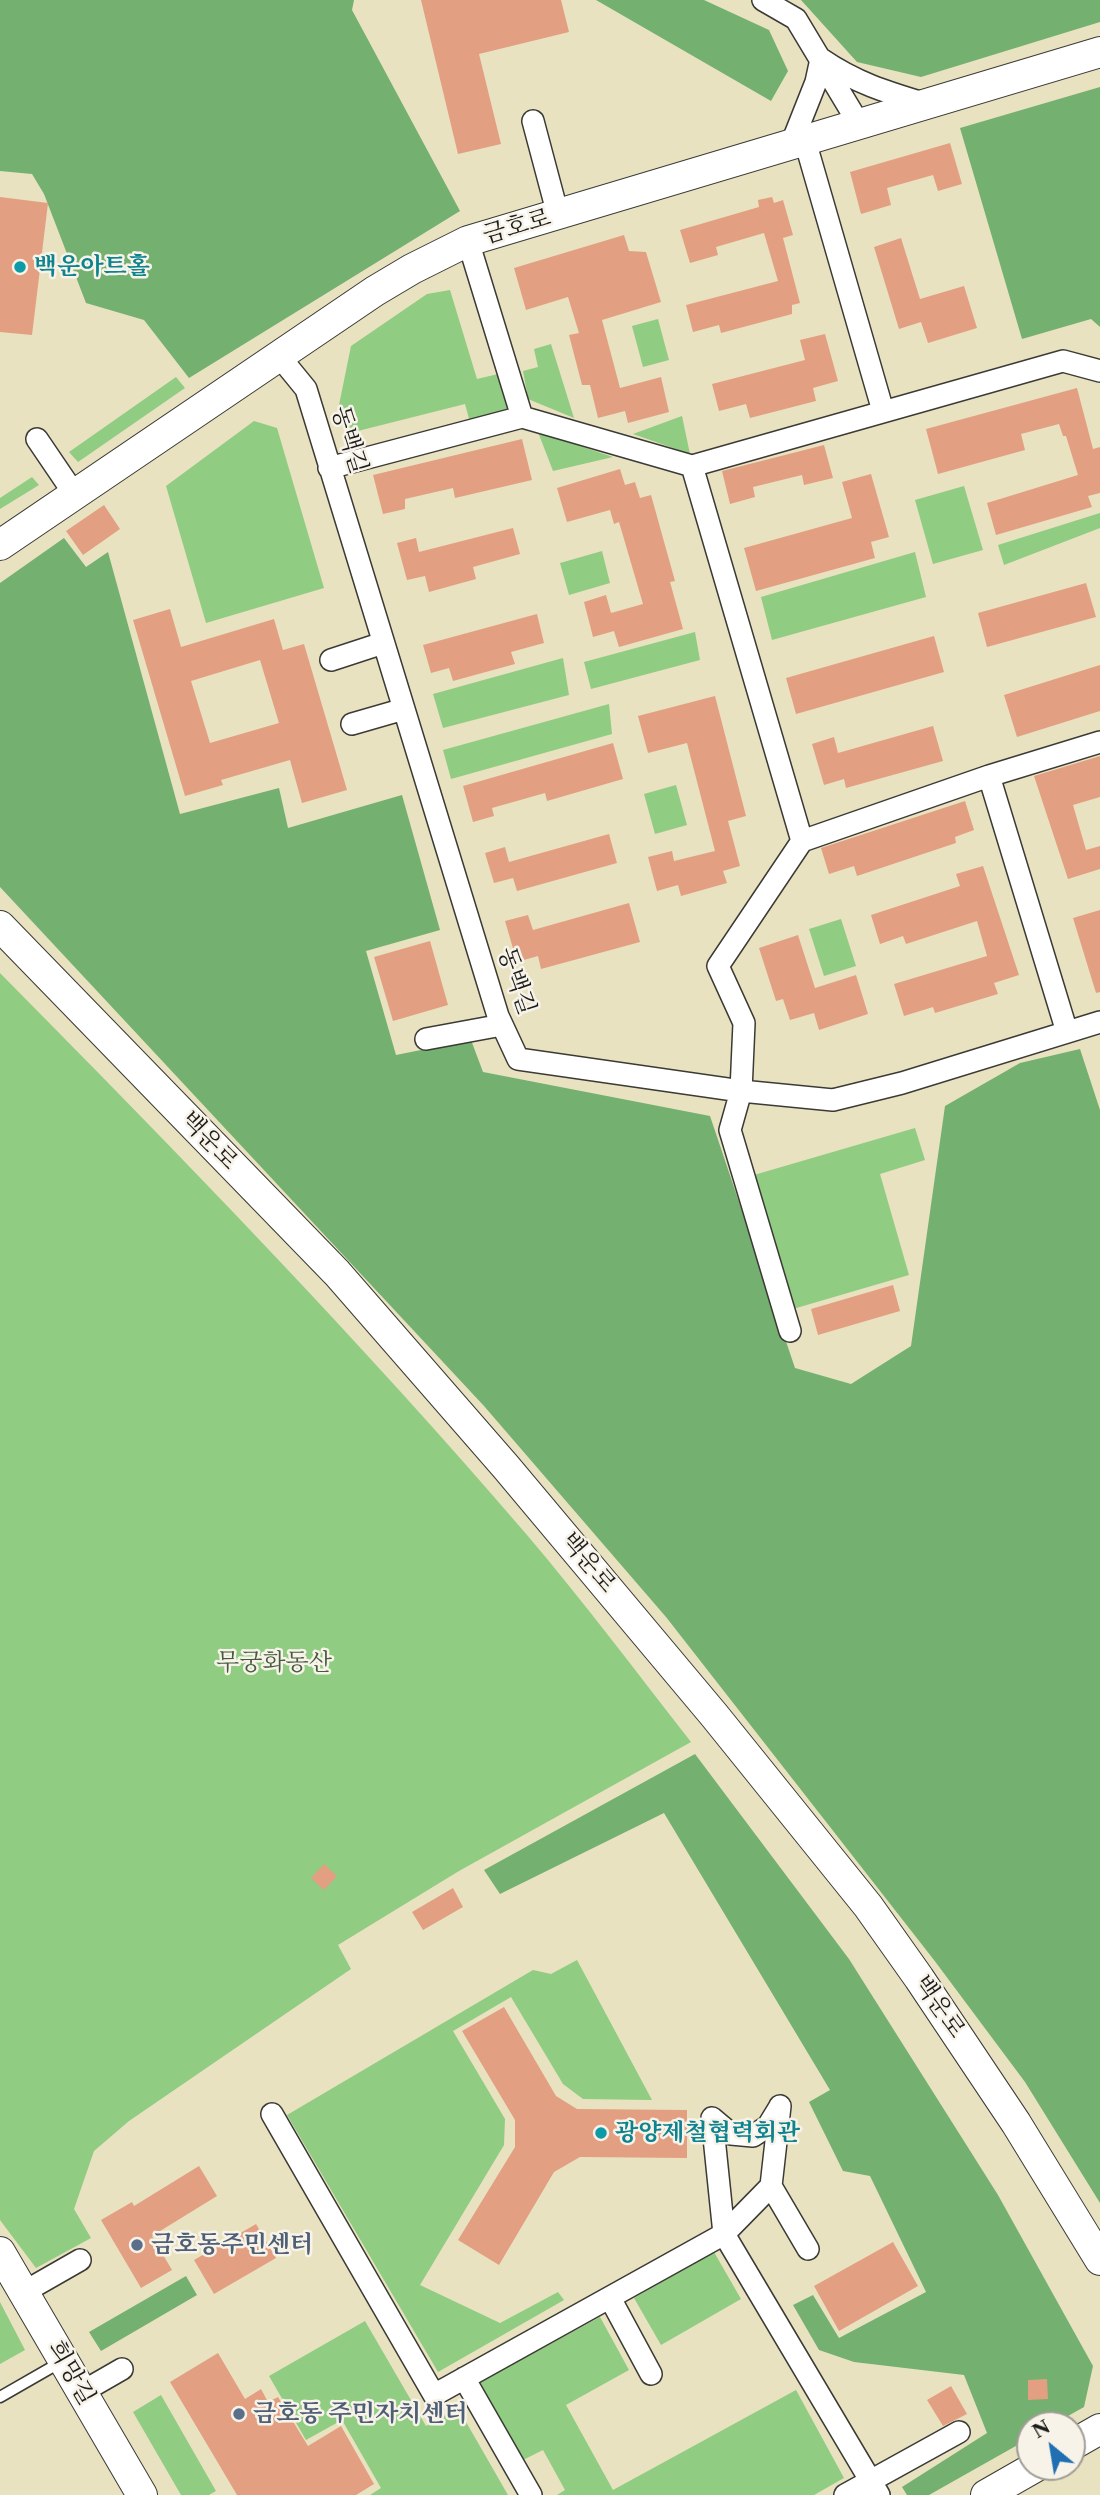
<!DOCTYPE html>
<html>
<head>
<meta charset="utf-8">
<style>
  body { margin:0 }
  #map { position:relative; width:1100px; height:2495px; overflow:hidden; background:#e8e2c0; font-family:"Libre Caslon Text",serif }
  canvas { display:block }
  .north { position:absolute; left:1016px; top:2411px; width:70px; height:70px; box-sizing:border-box; background:#f7f3e8; border:2px solid #9f9d96; border-radius:50%; rotate:330deg; font-size:19px; font-weight:700; line-height:28px; text-align:center; color:#1c1c1c }
  .north::after { content:''; display:block; margin:auto; width:24px; height:32px; background:#1f6fb2; clip-path:polygon(50% 0,100% 100%,50% 72%,0 100%) }
</style>
</head>
<body>
<div id="map">
<canvas width="1100" height="2495"></canvas>
<div class="north">N</div>
</div>
<script>
const g = document.querySelector('canvas').getContext('2d');
g.lineJoin = 'round';
function fill(path, color) {
  g.fillStyle = color;
  g.fill(path, 'evenodd');
}
function trace(path, color, width, dash) {
  g.strokeStyle = color;
  g.lineWidth = width;
  g.lineCap = dash ? 'butt' : 'round';
  g.setLineDash(dash || []);
  g.stroke(path);
}
function label(font, color, halo, rows, align = 'center') {
  g.font = font + ' "Libre Caslon Text","Noto Serif KR",serif';
  g.lineWidth = 5;
  g.setLineDash([]);
  g.textBaseline = 'middle';
  g.strokeStyle = halo;
  g.fillStyle = color;
  for (const [text, x, y, turn = 0] of rows) {
    g.save();
    g.translate(x, y);
    g.rotate((+turn || 0) * Math.PI / 180);
    g.textAlign = isNaN(turn) ? turn : align;
    if (halo) g.strokeText(text, 0, 0);
    g.fillText(text, 0, 0);
    g.restore();
  }
}
const green = new Path2D(`
  M 450,290 L 477,379 L 498,374 L 511,416 L 471,426 L 465,404 L 346,434 L 338,410 L 351,346 L 427,294 Z
  M 658,319 L 669,360 L 643,367 L 632,326 Z
  M 551,344 L 574,418 L 528,399 L 523,371 L 538,367 L 534,349 Z
  M 176,377 L 185,388 L 78,462 L 69,452 Z
  M 682,416 L 690,454 L 633,434 Z
  M 254,421 L 277,428 L 324,588 L 206,623 L 166,486 Z
  M 538,432 L 613,457 L 553,471 Z
  M 32,477 L 39,485 L 0,509 L 0,498 Z
  M 964,486 L 983,550 L 933,564 L 915,500 Z
  M 1100,513 L 1100,528 L 1004,565 L 998,545 Z
  M 602,551 L 610,583 L 569,595 L 560,563 Z
  M 915,552 L 926,597 L 772,640 L 761,597 Z
  M 695,632 L 700,660 L 591,689 L 584,662 Z
  M 563,658 L 569,695 L 443,728 L 433,694 Z
  M 609,704 L 612,734 L 451,779 L 443,750 Z
  M 676,785 L 687,825 L 655,834 L 644,794 Z
  M 841,919 L 856,966 L 824,976 L 809,929 Z
  M 0,973 C 180,1155 360,1340 527,1535 C 584,1602 637,1673 691,1742 L 459,1871 L 338,1945 L 351,1969 L 129,2121 L 94,2151 L 74,2209 L 91,2238 L 36,2268 L 0,2220 Z
  M 915,1128 L 925,1160 L 880,1174 L 909,1275 L 793,1309 L 754,1175 Z
  M 577,1960 L 652,2100 L 583,2099 L 563,2084 L 511,1997 L 453,2031 L 505,2119 L 504,2145 L 420,2285 L 500,2323 L 558,2292 L 564,2300 L 438,2372 L 287,2115 L 533,1970 L 551,1974 Z
  M 714,2252 L 741,2299 L 661,2345 L 634,2298 Z
  M 0,2302 L 25,2350 L 0,2364 Z
  M 600,2317 L 629,2370 L 566,2405 L 613,2490 L 796,2390 L 844,2478 L 814,2495 L 557,2495 L 565,2490 L 543,2450 L 523,2460 L 480,2382 Z
  M 365,2321 L 426,2426 L 458,2408 L 508,2495 L 370,2495 L 381,2488 L 342,2420 L 306,2440 L 269,2376 Z
  M 161,2395 L 216,2491 L 209,2495 L 181,2495 L 133,2412 Z`);
const forest = new Path2D(`
  M 0,0 L 354,0 L 352,10 L 460,211 L 189,378 L 144,320 L 86,303 L 44,194 L 32,174 L 0,171 Z
  M 596,0 L 704,0 L 769,30 L 788,71 L 771,101 Z
  M 801,0 L 1100,0 L 1100,22 L 921,77 L 857,62 Z
  M 1100,87 L 1100,327 L 1091,319 L 1022,339 L 960,128 Z
  M 64,538 L 86,567 L 108,552 L 180,814 L 279,788 L 288,828 L 402,795 L 440,930 L 366,951 L 396,1055 L 471,1040 L 483,1072 L 710,1116 L 795,1368 L 851,1384 L 911,1346 L 945,1106 L 1020,1063 L 1080,1049 L 1100,1110 L 1100,2203 L 1025,2082 L 934,1960 L 666,1617 L 484,1406 L 0,887 L 0,583 Z
  M 695,1754 L 849,1959 L 998,2195 L 1093,2366 L 1084,2407 L 1052,2425 L 1030,2425 L 1030,2438 L 929,2495 L 907,2495 L 902,2487 L 987,2433 L 964,2375 L 854,2362 L 819,2350 L 793,2305 L 813,2295 L 839,2338 L 926,2292 L 870,2176 L 843,2171 L 809,2102 L 830,2090 L 664,1813 L 500,1894 L 484,1870 Z
  M 186,2276 L 197,2295 L 101,2351 L 89,2332 Z`);
const building = new Path2D(`
  M 421,0 L 561,0 L 569,32 L 479,54 L 501,144 L 458,154 Z
  M 950,143 L 962,184 L 938,191 L 933,175 L 887,188 L 891,205 L 861,214 L 850,172 Z
  M 0,197 L 48,203 L 32,335 L 0,332 Z
  M 772,197 L 774,203 L 783,200 L 793,235 L 783,238 L 800,303 L 792,305 L 792,314 L 721,333 L 719,325 L 693,332 L 686,305 L 778,281 L 764,233 L 716,247 L 718,255 L 690,263 L 680,230 L 759,207 L 758,200 Z
  M 624,235 L 629,251 L 646,252 L 661,302 L 602,320 L 620,388 L 661,377 L 669,412 L 628,423 L 625,411 L 598,418 L 590,385 L 582,385 L 569,335 L 579,333 L 568,297 L 526,310 L 514,268 Z
  M 901,238 L 920,299 L 964,286 L 977,328 L 928,343 L 921,322 L 899,329 L 874,247 Z
  M 825,334 L 838,381 L 813,388 L 816,401 L 750,418 L 746,404 L 719,411 L 712,384 L 805,360 L 800,340 Z
  M 1077,388 L 1093,449 L 1100,447 L 1100,493 L 1088,496 L 1092,507 L 996,535 L 987,503 L 1078,475 L 1066,436 L 1063,436 L 1059,424 L 1021,434 L 1025,450 L 938,474 L 926,429 Z
  M 522,439 L 532,480 L 455,498 L 453,488 L 405,499 L 405,509 L 383,514 L 373,475 Z
  M 824,445 L 833,478 L 804,485 L 802,475 L 753,487 L 755,497 L 730,504 L 722,471 Z
  M 620,469 L 625,485 L 635,482 L 640,498 L 651,495 L 675,581 L 670,582 L 683,629 L 619,647 L 614,631 L 593,637 L 584,602 L 606,595 L 611,613 L 643,604 L 619,522 L 614,524 L 610,510 L 567,522 L 557,488 Z
  M 871,474 L 889,537 L 871,542 L 875,558 L 756,591 L 744,548 L 852,518 L 842,482 Z
  M 104,505 L 120,529 L 83,555 L 66,531 Z
  M 513,528 L 520,554 L 473,567 L 476,579 L 429,592 L 425,576 L 407,580 L 397,543 L 416,538 L 419,552 Z
  M 1086,583 L 1096,617 L 987,647 L 978,613 Z
  M 170,609 L 181,647 L 274,619 L 283,650 L 304,644 L 347,790 L 302,803 L 290,760 L 221,780 L 223,785 L 185,796 L 133,620 ZM 260,660 L 279,723 L 210,743 L 191,681 Z
  M 537,614 L 544,643 L 511,652 L 515,664 L 453,681 L 449,668 L 431,673 L 423,645 Z
  M 934,636 L 944,672 L 796,714 L 786,678 Z
  M 1100,665 L 1100,711 L 1017,737 L 1004,695 Z
  M 715,696 L 746,816 L 728,821 L 740,866 L 723,871 L 727,883 L 681,896 L 678,885 L 657,891 L 648,857 L 672,851 L 674,861 L 715,851 L 687,743 L 648,753 L 638,716 Z
  M 933,726 L 943,761 L 846,788 L 844,779 L 824,785 L 812,744 L 834,737 L 838,753 Z
  M 613,743 L 623,779 L 547,801 L 545,793 L 492,808 L 494,816 L 473,822 L 463,786 Z
  M 1100,756 L 1100,797 L 1073,805 L 1086,850 L 1100,846 L 1100,869 L 1068,879 L 1034,776 Z
  M 965,801 L 974,830 L 955,837 L 956,843 L 857,876 L 854,866 L 829,874 L 821,848 Z
  M 609,834 L 617,863 L 517,891 L 513,878 L 494,883 L 485,853 L 505,847 L 509,862 Z
  M 983,866 L 1019,975 L 994,983 L 998,994 L 935,1013 L 933,1007 L 904,1016 L 894,984 L 987,956 L 977,921 L 906,944 L 903,936 L 880,944 L 871,915 L 960,886 L 956,874 Z
  M 629,903 L 640,942 L 541,969 L 538,956 L 517,962 L 505,921 L 528,915 L 533,930 Z
  M 1100,910 L 1100,992 L 1096,993 L 1073,918 Z
  M 798,935 L 815,988 L 856,975 L 868,1014 L 819,1030 L 814,1013 L 790,1020 L 783,999 L 776,1001 L 759,948 Z
  M 430,941 L 448,1005 L 393,1021 L 374,957 Z
  M 893,1285 L 900,1311 L 818,1335 L 811,1309 Z
  M 324,1864 L 337,1876 L 324,1890 L 311,1878 Z
  M 453,1888 L 463,1907 L 423,1930 L 412,1912 Z
  M 504,2007 L 556,2096 L 577,2109 L 687,2110 L 687,2158 L 580,2157 L 554,2172 L 499,2265 L 458,2240 L 515,2147 L 515,2120 L 462,2031 Z
  M 199,2166 L 217,2196 L 152,2236 L 172,2270 L 141,2288 L 101,2220 L 132,2202 L 134,2206 Z
  M 256,2224 L 276,2258 L 214,2294 L 194,2260 Z
  M 893,2242 L 918,2286 L 839,2331 L 814,2286 Z
  M 218,2353 L 245,2399 L 261,2389 L 268,2402 L 278,2397 L 308,2446 L 341,2426 L 374,2484 L 356,2495 L 237,2495 L 170,2382 Z
  M 1047,2379 L 1048,2399 L 1028,2400 L 1028,2380 Z
  M 951,2386 L 967,2414 L 943,2426 L 927,2400 Z`);
const lane = new Path2D(`
  M 0,2397 L 61,2362`);
const street = new Path2D(`
  M 763,0 L 796,19 L 859,124
  M 533,121 L 558,215
  M 805,141 L 883,411
  M 791,145 L 816,82 L 821,59 C 856,83 886,92 926,104
  M 468,241 L 522,417
  M 279,356 L 306,389 L 498,1016 L 518,1059 L 741,1091 L 833,1100 L 902,1083 L 1100,1022
  M 37,439 L 75,495
  M 692,466 L 1063,361 L 1100,371
  M 329,468 L 522,417 L 692,466 L 802,841
  M 331,660 L 383,643
  M 352,724 L 404,709
  M 989,776 L 1067,1032
  M 426,1039 L 502,1025
  M 790,1331 L 730,1130 L 741,1091 L 744,1023 L 718,966 L 802,841 L 989,776 L 1100,742
  M 272,2114 L 434,2395 L 724,2234 L 771,2186 L 780,2106
  M 712,2118 L 724,2234 L 879,2495
  M 712,2118 L 731,2134 L 753,2136 L 768,2126 L 779,2108
  M 771,2186 L 808,2249
  M 24,2292 L 80,2260
  M 610,2298 L 651,2374
  M 464,2378 L 531,2495
  M 82,2392 L 122,2369
  M 845,2495 L 959,2432`);
const secondary = new Path2D(`
  M 0,545 L 375,291 L 412,269 L 468,241 L 1100,52
  M 0,926 L 337,1273 L 506,1467 L 714,1715 L 868,1906 L 919,1978 L 1016,2123 L 1100,2260
  M 0,2252 L 142,2495
  M 1072,2445 L 1100,2429
  M 986,2495 L 1035,2467`);
const markers = [
  [20,267,7,"#0f9aa8"],
  [601,2133,7,"#0f9aa8"],
  [137,2245,7,"#5c6f8a"],
  [239,2414,7,"#5c6f8a"]
];
const streetNames = [
  ["금호로",517,227,-16],
  ["동백길",349,440,73],
  ["동백길",516,981,71],
  ["백운로",209,1141,46],
  ["백운로",588,1563,50],
  ["백운로",939,2007,55],
  ["희망길",71,2373,60]
];
const cultureNames = [
  ["백운아트홀",34,267],
  ["광양제철협력회관",615,2133]
];
const parkNames = [
  ["무궁화동산",274,1663]
];
const serviceNames = [
  ["금호동주민센터",151,2245],
  ["금호동 주민자치센터",253,2414]
];
fill(green, '#90cc81');
fill(forest, '#74b06f');
fill(building, '#e39f82');
trace(lane, '#3b3a35', 13);
trace(street, '#3b3a35', 24);
trace(secondary, '#3b3a35', 32);
trace(lane, '#fff', 10);
trace(street, '#fff', 21);
trace(secondary, '#fff', 30);
for (const [x, y, r, color] of markers) {
  const dot = new Path2D();
  dot.arc(x, y, r, 0, 2 * Math.PI);
  g.fillStyle = color;
  g.fill(dot);
  trace(dot, '#f7f3e8', 2.5);
}
label('24px', '#1c1c1c', '#f7f3e8', streetNames);
label('bold 24px', '#0d838f', '#f7f3e8', cultureNames, 'left');
label('24px', '#455a3f', '#f7f3e8', parkNames);
label('bold 24px', '#4e5e75', '#f7f3e8', serviceNames, 'left');
</script>
</body>
</html>
